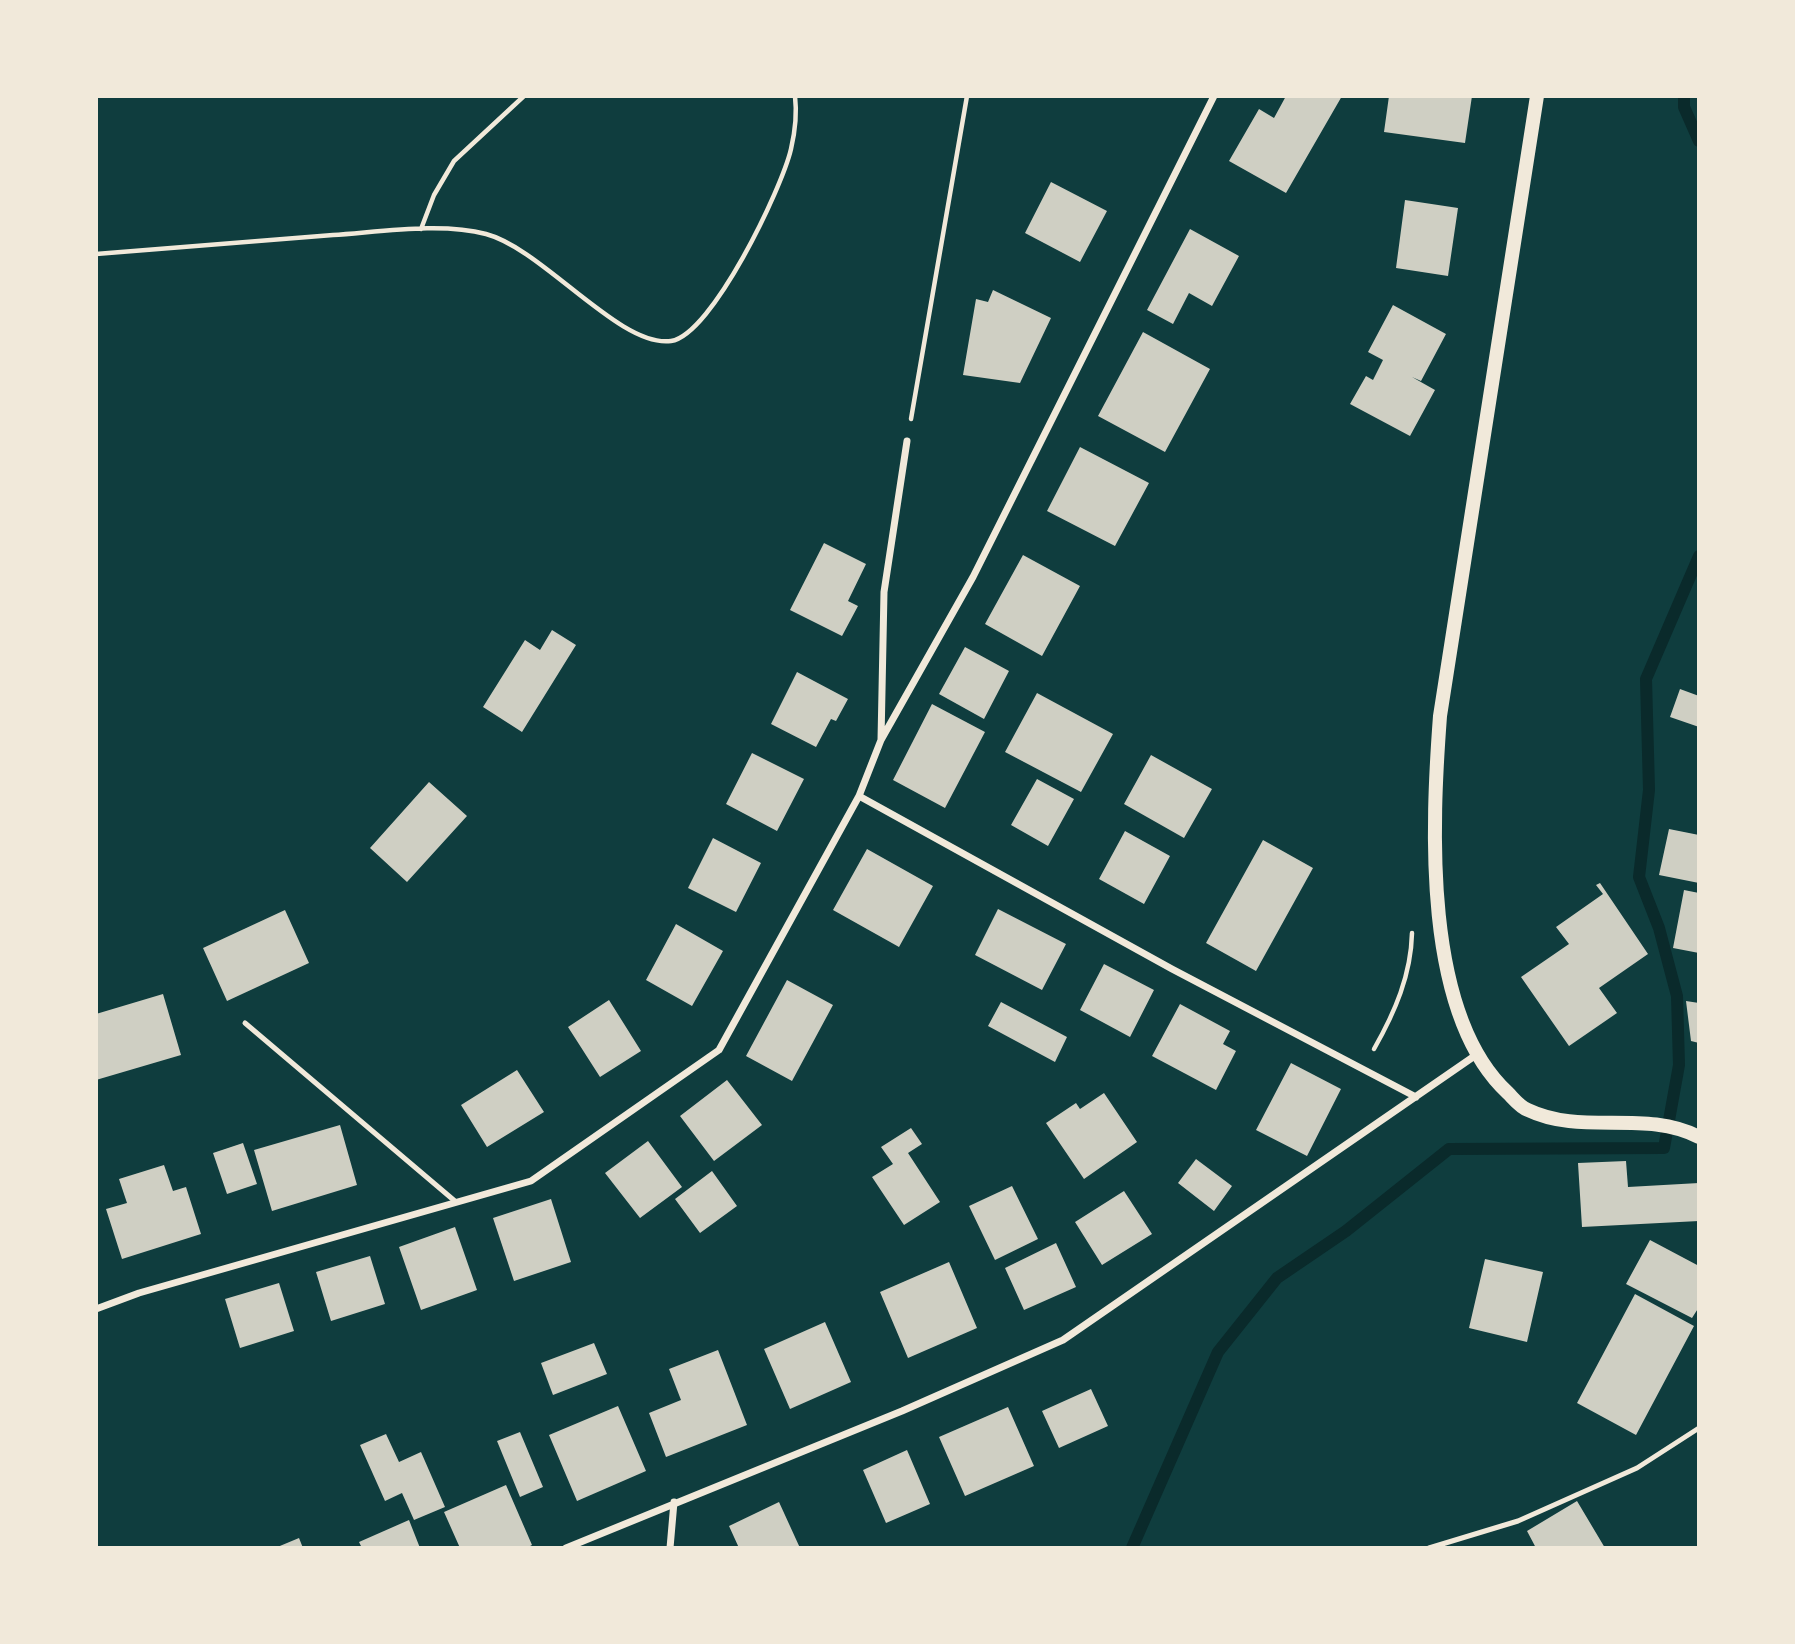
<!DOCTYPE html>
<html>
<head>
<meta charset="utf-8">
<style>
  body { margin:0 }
  #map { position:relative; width:1795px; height:1644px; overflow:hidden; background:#0f3d3e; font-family:"Titillium Web",sans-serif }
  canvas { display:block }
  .frame { position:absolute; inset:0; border:98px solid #f1e9da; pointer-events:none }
</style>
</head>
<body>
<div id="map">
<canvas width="1795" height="1644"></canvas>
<div class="frame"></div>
</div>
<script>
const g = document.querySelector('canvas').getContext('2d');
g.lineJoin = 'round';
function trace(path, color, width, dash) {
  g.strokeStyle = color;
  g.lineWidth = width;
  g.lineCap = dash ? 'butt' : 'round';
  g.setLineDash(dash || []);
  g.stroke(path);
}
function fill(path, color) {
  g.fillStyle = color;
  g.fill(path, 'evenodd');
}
const stream = new Path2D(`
  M 1684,96 L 1684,107 L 1699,141
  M 1132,1548 L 1218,1352 L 1277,1278 L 1346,1231 L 1449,1149 L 1664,1148 L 1679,1065 L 1677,996 L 1659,928 L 1639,877 L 1649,790 L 1646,679 L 1699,556`);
const building = new Path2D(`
  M 1286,96 L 1342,96 L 1286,193 L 1229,161 L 1259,109 L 1274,118 Z
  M 1389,96 L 1472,96 L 1465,143 L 1384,132 Z
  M 1051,182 L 1107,211 L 1080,262 L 1025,233 Z
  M 1405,200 L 1458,208 L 1448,276 L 1396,268 Z
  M 1190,229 L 1239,256 L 1212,306 L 1189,293 L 1173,324 L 1147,310 Z
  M 993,290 L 1051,318 L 1020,383 L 963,375 L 976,299 L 988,302 Z
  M 1393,305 L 1446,334 L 1421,381 L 1412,377 L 1435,390 L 1410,436 L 1350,404 L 1366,376 L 1373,380 L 1383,360 L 1368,352 Z
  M 1143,332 L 1210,369 L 1165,452 L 1098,416 Z
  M 1080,447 L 1149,483 L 1115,546 L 1047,511 Z
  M 824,543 L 866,564 L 848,601 L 858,606 L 842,636 L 790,610 Z
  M 1023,555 L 1080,586 L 1042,656 L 985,624 Z
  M 552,630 L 576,645 L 522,732 L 483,707 L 525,640 L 540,650 Z
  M 965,647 L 1009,671 L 984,719 L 939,694 Z
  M 797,672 L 848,699 L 836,721 L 831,719 L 816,747 L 771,724 Z
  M 1680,689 L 1699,696 L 1699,727 L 1670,717 Z
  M 1037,693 L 1113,734 L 1081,792 L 1005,752 Z
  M 932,704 L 985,732 L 945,808 L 893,780 Z
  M 752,753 L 804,779 L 777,831 L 726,804 Z
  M 1151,755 L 1212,789 L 1184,838 L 1124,804 Z
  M 1037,779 L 1074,799 L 1048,846 L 1011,825 Z
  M 429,782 L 467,816 L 407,882 L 370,848 Z
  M 1669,829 L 1699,835 L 1699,883 L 1659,875 Z
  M 1125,831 L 1170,856 L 1144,904 L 1099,879 Z
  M 713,838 L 761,863 L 736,912 L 688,888 Z
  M 1263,840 L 1313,868 L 1256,971 L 1206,943 Z
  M 867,849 L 933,886 L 899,947 L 833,910 Z
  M 1600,883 L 1648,954 L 1599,988 L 1617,1013 L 1569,1046 L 1521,977 L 1569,944 L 1556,927 L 1603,894 L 1596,885 Z
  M 1684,890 L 1699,893 L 1699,953 L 1673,948 Z
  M 998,909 L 1066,944 L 1042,990 L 975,955 Z
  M 285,910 L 309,963 L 227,1001 L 203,948 Z
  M 676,924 L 723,951 L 692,1006 L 646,980 Z
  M 1104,964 L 1154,990 L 1130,1037 L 1080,1010 Z
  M 787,980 L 833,1005 L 792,1081 L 746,1056 Z
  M 163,994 L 181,1055 L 96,1080 L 96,1014 Z
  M 609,1000 L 641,1051 L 600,1077 L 568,1027 Z
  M 1686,1001 L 1699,1003 L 1699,1043 L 1691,1041 Z
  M 1001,1002 L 1067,1037 L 1055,1062 L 988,1026 Z
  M 1180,1004 L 1230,1031 L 1223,1044 L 1236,1051 L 1216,1090 L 1152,1056 Z
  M 1291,1063 L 1341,1089 L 1307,1156 L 1256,1130 Z
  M 517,1070 L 544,1112 L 487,1147 L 461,1105 Z
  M 727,1080 L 762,1125 L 714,1161 L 680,1116 Z
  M 1104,1093 L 1137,1142 L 1084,1179 L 1046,1123 L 1076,1103 L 1080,1109 Z
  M 340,1125 L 357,1185 L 272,1211 L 254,1150 Z
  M 911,1128 L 922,1144 L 908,1153 L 940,1202 L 904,1225 L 872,1177 L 893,1164 L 881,1147 Z
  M 648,1141 L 682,1187 L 640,1218 L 605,1173 Z
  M 243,1143 L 257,1184 L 227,1194 L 213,1153 Z
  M 1196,1159 L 1232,1186 L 1214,1211 L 1178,1183 Z
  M 1626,1161 L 1628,1187 L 1699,1183 L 1699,1221 L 1582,1227 L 1578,1163 Z
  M 164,1165 L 173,1191 L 186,1187 L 201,1234 L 122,1259 L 106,1209 L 127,1203 L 119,1179 Z
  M 712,1171 L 737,1206 L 700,1233 L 675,1199 Z
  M 1012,1186 L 1038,1239 L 995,1260 L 969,1206 Z
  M 1124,1191 L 1152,1234 L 1102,1265 L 1075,1222 Z
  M 551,1199 L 571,1262 L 514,1281 L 493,1218 Z
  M 455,1227 L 477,1290 L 421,1310 L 399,1247 Z
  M 1650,1240 L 1699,1266 L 1699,1307 L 1692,1318 L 1626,1284 Z
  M 1056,1243 L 1076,1287 L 1024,1310 L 1005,1268 Z
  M 370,1256 L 385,1304 L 331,1321 L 316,1272 Z
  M 1485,1259 L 1543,1272 L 1527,1342 L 1469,1328 Z
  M 949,1262 L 977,1328 L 908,1358 L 880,1292 Z
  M 279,1283 L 294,1331 L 240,1348 L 225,1299 Z
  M 1635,1294 L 1694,1326 L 1636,1435 L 1577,1403 Z
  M 825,1322 L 851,1382 L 790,1409 L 764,1349 Z
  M 594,1343 L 607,1374 L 553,1395 L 541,1363 Z
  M 718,1350 L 747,1425 L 666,1457 L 649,1413 L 681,1400 L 669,1369 Z
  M 1091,1389 L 1108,1426 L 1059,1448 L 1042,1411 Z
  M 618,1406 L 646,1471 L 577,1501 L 549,1435 Z
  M 1008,1407 L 1034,1466 L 965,1496 L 939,1437 Z
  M 520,1432 L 543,1487 L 520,1497 L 497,1441 Z
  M 386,1434 L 399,1462 L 421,1452 L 445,1507 L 414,1520 L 402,1493 L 385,1501 L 360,1445 Z
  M 907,1450 L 930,1504 L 886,1523 L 863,1470 Z
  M 506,1485 L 532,1545 L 526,1548 L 460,1548 L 444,1512 Z
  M 1577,1501 L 1605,1548 L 1536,1548 L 1527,1531 Z
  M 779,1502 L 800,1548 L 739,1548 L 729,1526 Z
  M 409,1520 L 420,1548 L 362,1548 L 359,1542 Z
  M 299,1538 L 303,1548 L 275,1548 Z`);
const path = new Path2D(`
  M 421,229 L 434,195 L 454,161 L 524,96
  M 96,254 C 175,248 254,242 333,235 C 379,232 441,222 486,234 C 543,249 620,348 671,341 C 712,335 782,188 791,149 C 795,132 797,113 795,96
  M 911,419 L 967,96
  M 1374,1049 C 1395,1012 1411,975 1412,933`);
const service = new Path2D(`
  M 245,1023 L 456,1202
  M 1429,1548 L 1518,1521 L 1637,1468 L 1699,1428`);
const minor = new Path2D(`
  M 881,740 L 973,577 L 1214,96
  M 859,796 L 1172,969 L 1416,1097
  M 96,1309 L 139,1293 L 531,1181 L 719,1050 L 859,796 L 881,740 L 884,592 L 907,441
  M 566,1548 L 902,1411 L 1063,1340 L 1476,1055
  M 670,1548 L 674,1502`);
const secondary = new Path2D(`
  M 1537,96 L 1440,716 C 1432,823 1422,1014 1508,1093 C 1514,1099 1520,1107 1528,1110 C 1582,1136 1645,1109 1699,1137`);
trace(stream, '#0a2a2b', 12);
fill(building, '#cfcfc3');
trace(path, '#f1e9da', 4.5);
trace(service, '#f1e9da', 5);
trace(minor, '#f1e9da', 7);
trace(secondary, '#f1e9da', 14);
</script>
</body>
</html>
